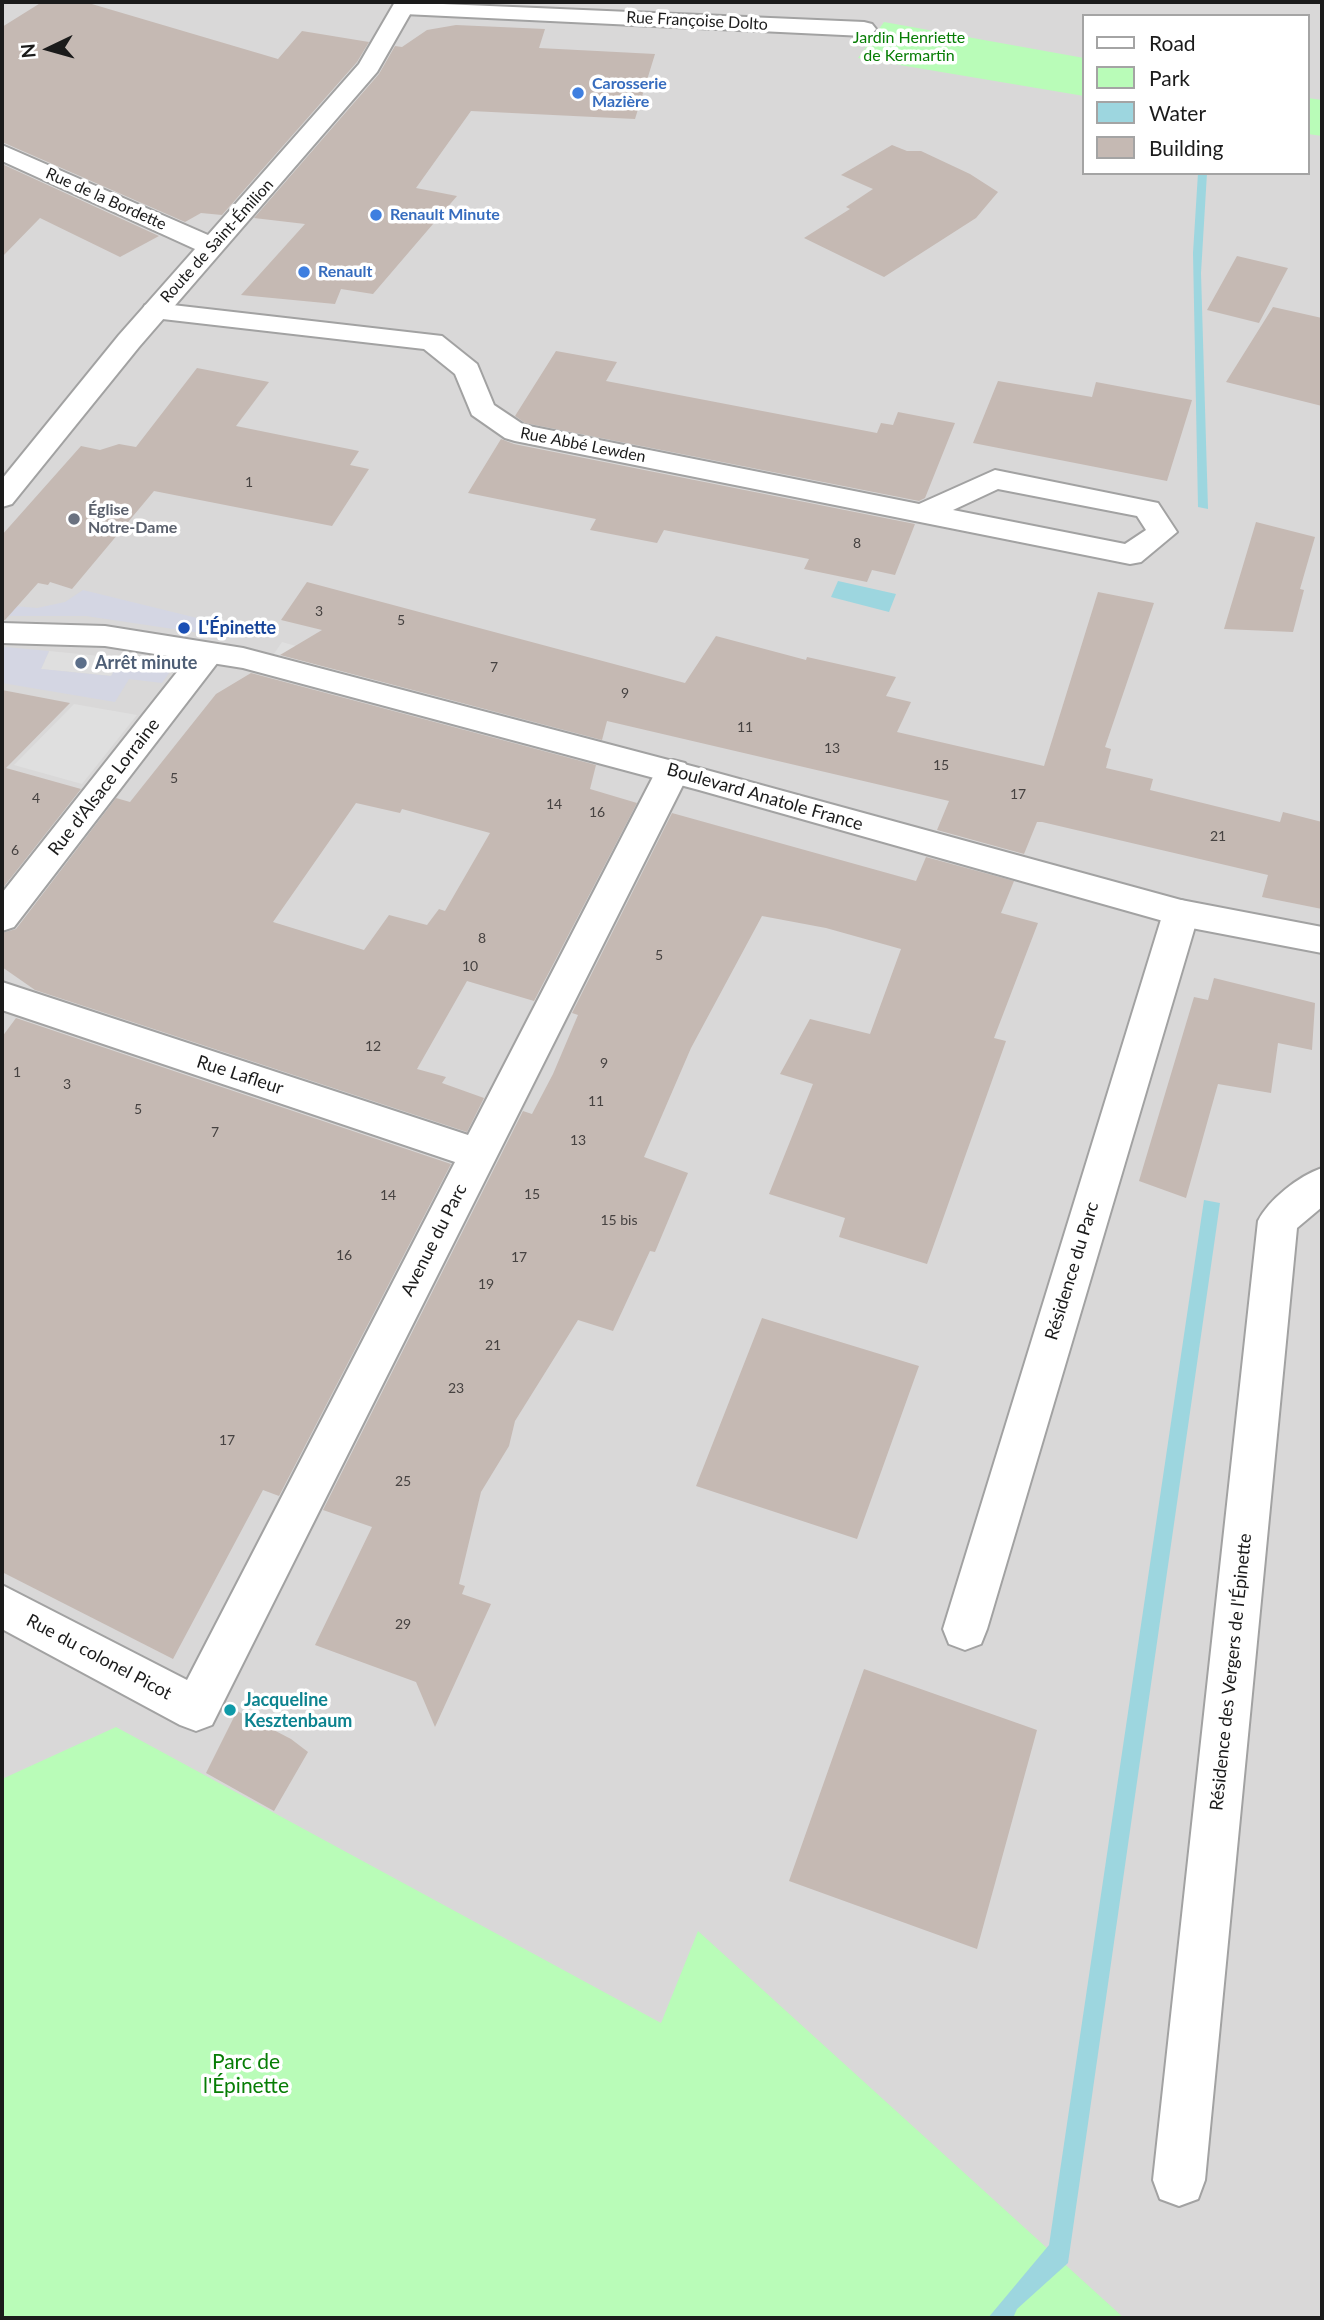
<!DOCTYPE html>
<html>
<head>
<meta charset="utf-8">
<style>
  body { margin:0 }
  #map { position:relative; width:1324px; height:2320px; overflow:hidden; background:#eee7e0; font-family:Lato,sans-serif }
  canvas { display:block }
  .frame { position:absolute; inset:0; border:4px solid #1b1b1b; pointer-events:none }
  .legend { position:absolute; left:1082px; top:14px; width:228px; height:161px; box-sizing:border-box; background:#fff; border:2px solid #a4a4a4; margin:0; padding:9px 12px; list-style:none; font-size:21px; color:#1b1b1b }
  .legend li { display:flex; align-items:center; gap:14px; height:35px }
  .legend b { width:35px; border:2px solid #a4a4a4 }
  .north { position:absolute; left:14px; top:14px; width:70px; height:70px; -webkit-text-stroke:5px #fff; paint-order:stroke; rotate:265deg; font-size:19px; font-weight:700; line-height:28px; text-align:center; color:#1b1b1b }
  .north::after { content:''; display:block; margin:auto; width:24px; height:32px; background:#1b1b1b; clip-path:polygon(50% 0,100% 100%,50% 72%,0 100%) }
</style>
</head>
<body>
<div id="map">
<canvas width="1324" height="2320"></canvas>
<div class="frame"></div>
<ul class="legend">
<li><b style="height:9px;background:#fff"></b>Road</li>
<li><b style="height:19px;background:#b9fcb8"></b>Park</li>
<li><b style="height:19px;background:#9dd6df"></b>Water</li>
<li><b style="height:19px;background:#c5b9b3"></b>Building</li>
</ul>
<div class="north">N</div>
</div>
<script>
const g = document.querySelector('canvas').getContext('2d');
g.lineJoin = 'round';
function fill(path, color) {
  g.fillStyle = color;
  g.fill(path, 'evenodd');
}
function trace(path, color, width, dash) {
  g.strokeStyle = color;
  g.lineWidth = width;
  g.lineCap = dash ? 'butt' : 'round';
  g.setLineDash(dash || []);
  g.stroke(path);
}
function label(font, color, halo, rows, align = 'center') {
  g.font = font + ' Lato,sans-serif';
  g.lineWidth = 7;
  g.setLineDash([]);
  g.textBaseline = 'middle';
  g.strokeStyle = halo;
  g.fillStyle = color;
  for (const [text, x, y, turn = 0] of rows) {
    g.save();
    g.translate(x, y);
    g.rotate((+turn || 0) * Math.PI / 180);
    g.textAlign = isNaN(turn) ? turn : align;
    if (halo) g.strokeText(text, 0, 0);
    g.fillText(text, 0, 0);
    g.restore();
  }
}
const residential = new Path2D(`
  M 2,2 L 1322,2 L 1322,2318 L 2,2318 ZM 1084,16 L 1308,16 L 1308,173 L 1084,173 Z`);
const park = new Path2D(`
  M 884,22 L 1084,58 L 1084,96 L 858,58 Z
  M 1308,98 L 1322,100 L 1322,136 L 1308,134 Z
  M 116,1727 L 661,2023 L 698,1931 L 1124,2318 L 2,2318 L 2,1779 Z`);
const parking = new Path2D(`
  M 282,642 L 495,703 L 485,717 L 422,699 L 426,694 L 397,686 L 393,692 L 271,658 Z
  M 49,651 L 121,658 L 112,676 L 41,669 Z
  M 74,704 L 137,715 L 82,784 L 14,765 Z`);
const plaza = new Path2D(`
  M 83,590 L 242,629 L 234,638 L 86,616 L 2,616 L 2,605 L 37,608 L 65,602 Z
  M 5,647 L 49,651 L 41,669 L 111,676 L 121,658 L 176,663 L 162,683 L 129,679 L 115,702 L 2,683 L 2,652 Z`);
const water = new Path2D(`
  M 1198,173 L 1207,173 L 1201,273 L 1208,509 L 1198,507 L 1193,253 Z
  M 838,581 L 896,594 L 889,612 L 831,597 Z
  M 1204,1200 L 1220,1203 L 1068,2263 L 1017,2309 L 1013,2318 L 988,2318 L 1049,2245 Z`);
const building = new Path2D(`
  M 42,2 L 85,2 L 278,59 L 302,31 L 369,42 L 357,62 L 222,215 L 201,213 L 185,222 L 2,142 L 2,27 Z
  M 456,25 L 545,29 L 539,48 L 655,54 L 635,119 L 471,111 L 416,188 L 457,196 L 373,294 L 341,289 L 335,304 L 241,295 L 305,224 L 254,218 L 379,74 L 395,46 L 402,47 L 427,30 Z
  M 892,145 L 907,151 L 921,151 L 970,174 L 998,192 L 976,218 L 884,277 L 804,238 L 850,209 L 846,207 L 873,189 L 841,175 Z
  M 2,164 L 159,236 L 120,257 L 40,218 L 2,257 Z
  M 1237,256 L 1288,268 L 1259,323 L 1207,310 Z
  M 1273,307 L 1322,318 L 1322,406 L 1226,382 Z
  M 556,351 L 617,362 L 606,381 L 877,433 L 881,423 L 893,425 L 898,412 L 955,423 L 925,498 L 919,501 L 525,423 L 515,416 Z
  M 197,368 L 269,382 L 236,426 L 359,451 L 350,465 L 369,469 L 332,526 L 154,491 L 72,589 L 50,582 L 48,585 L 38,583 L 5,620 L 2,620 L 2,535 L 81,446 L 100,450 L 119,444 L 136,447 Z
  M 998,381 L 1092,397 L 1096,382 L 1192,400 L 1167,481 L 973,443 Z
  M 501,439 L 514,444 L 915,524 L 895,575 L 872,570 L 867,582 L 804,569 L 809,559 L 664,530 L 657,543 L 590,530 L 596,519 L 468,493 Z
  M 1256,522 L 1315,537 L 1300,589 L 1304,590 L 1293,632 L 1224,629 Z
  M 307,582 L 685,683 L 716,636 L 806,660 L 807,657 L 896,677 L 886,696 L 911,702 L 897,732 L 1044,766 L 1098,592 L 1154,603 L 1105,747 L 1111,749 L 1106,768 L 1153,779 L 1150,790 L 1280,822 L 1283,812 L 1322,822 L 1322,909 L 1262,897 L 1268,875 L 1042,822 L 1037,822 L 1024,854 L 937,830 L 949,801 L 607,721 L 602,740 L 280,655 L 322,630 L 281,620 Z
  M 251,673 L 596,765 L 590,789 L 637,803 L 534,1001 L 467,981 L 417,1069 L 446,1077 L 442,1083 L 484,1098 L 467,1132 L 35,990 L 2,967 L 2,933 L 16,929 L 116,798 L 130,802 L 216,694 ZM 356,803 L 400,813 L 402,809 L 490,833 L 445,911 L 439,909 L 427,925 L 389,915 L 364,950 L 273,922 Z
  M 2,690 L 70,703 L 6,768 L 81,789 L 2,889 Z
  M 672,813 L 916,881 L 926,857 L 1014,881 L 1001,913 L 1038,923 L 994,1038 L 1006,1041 L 927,1264 L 839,1237 L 845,1218 L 769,1194 L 813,1084 L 780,1074 L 810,1019 L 870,1034 L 901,949 L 826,928 L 762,916 L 691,1048 L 644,1157 L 688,1173 L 655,1252 L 650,1251 L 613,1331 L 578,1320 L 515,1421 L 509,1446 L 481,1492 L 459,1584 L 465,1586 L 462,1594 L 491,1604 L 435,1727 L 416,1682 L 315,1645 L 372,1527 L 323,1510 L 523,1111 L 532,1114 L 553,1074 L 578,1015 L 572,1013 Z
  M 1214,978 L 1315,1003 L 1312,1050 L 1278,1043 L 1271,1093 L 1218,1084 L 1186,1198 L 1139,1181 L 1194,997 L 1208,1000 Z
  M 16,1018 L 451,1164 L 279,1496 L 263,1490 L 173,1659 L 2,1572 L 2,1037 Z
  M 762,1318 L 919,1366 L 857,1539 L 696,1486 Z
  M 864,1669 L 1037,1730 L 977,1949 L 789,1881 Z
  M 237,1711 L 291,1739 L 308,1752 L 274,1811 L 206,1773 Z`);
const minor = new Path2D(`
  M 396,2 L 864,22 L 872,24 L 876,29 L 872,34 L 864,36 L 404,14 L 396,12 L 393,7 Z
  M 155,303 L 442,336 L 477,364 L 494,405 L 524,425 L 919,504 L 995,470 L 1158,503 L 1177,532 L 1141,562 L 1130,564 L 515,441 L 505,438 L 472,415 L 455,374 L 424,349 L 145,317 L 142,311 L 145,305 ZM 998,489 L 1137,516 L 1146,530 L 1125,544 L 953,510 Z
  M 207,645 L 218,648 L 223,655 L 218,662 L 14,927 L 2,931 L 2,893 L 196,648 Z
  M 673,760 L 685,763 L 690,771 L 212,1725 L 196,1731 L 180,1725 L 2,1629 L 2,1585 L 187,1680 L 455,1162 L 2,1010 L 2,982 L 468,1135 L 656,771 L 661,763 Z
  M 1181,900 L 1193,904 L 1199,913 L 987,1629 L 981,1644 L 965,1650 L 949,1644 L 943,1629 L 1163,913 L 1169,904 Z
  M 1322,1168 L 1322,1207 L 1297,1228 L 1205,2180 L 1198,2199 L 1179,2206 L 1160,2199 L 1153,2180 L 1258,1221 C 1269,1199 1299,1176 1322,1168 Z`);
const tertiary = new Path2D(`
  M 395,2 L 417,2 L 377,72 L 139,347 L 12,504 L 2,507 L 2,479 L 119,335 L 195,249 L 2,161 L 2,145 L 208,235 L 359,64 Z
  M 2,623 L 105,626 L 243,648 L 699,768 L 1181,900 L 1322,927 L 1322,953 L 1181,926 L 699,790 L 243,668 L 105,646 L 2,643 Z`);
const markers = [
  [578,93,7,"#3f7fe0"],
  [376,215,7,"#3f7fe0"],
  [304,272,7,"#3f7fe0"],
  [74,519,7,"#6b7280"],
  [184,628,7,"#1a4fb4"],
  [81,663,7,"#5c6f8a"],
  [230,1710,7,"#0f9aa8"]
];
const numberNames = [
  ["1",249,482],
  ["8",857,543],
  ["3",319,611],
  ["5",401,620],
  ["7",494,667],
  ["9",625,693],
  ["11",745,727],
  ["13",832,748],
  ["15",941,765],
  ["5",174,778],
  ["17",1018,794],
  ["4",36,798],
  ["14",554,804],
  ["16",597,812],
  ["21",1218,836],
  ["6",15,850],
  ["8",482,938],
  ["5",659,955],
  ["10",470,966],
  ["12",373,1046],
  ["9",604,1063],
  ["1",17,1072],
  ["3",67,1084],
  ["11",596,1101],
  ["5",138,1109],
  ["7",215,1132],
  ["13",578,1140],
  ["15",532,1194],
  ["14",388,1195],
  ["15 bis",619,1220],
  ["16",344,1255],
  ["17",519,1257],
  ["19",486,1284],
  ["21",493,1345],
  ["23",456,1388],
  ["17",227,1440],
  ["25",403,1481],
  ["29",403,1624]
];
const farStreetnames = [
  ["Rue Françoise Dolto",697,21,3],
  ["Rue de la Bordette",106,199,24],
  ["Route de Saint-Émilion",217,241,-48],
  ["Rue Abbé Lewden",583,445,11]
];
const farParknames = [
  ["Jardin Henriette",909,38],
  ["de Kermartin",909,56]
];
const farShopnames = [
  ["Carosserie",592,84],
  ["Mazière",592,102],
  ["Renault Minute",390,215],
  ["Renault",318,272]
];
const farWorshipnames = [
  ["Église",88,510],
  ["Notre-Dame",88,528]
];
const transitNames = [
  ["L'Épinette",198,628]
];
const serviceNames = [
  ["Arrêt minute",95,663]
];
const streetNames = [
  ["Rue d'Alsace Lorraine",104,787,-52],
  ["Boulevard Anatole France",765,797,16],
  ["Rue Lafleur",240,1075,18],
  ["Avenue du Parc",434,1240,-63],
  ["Résidence du Parc",1072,1271,-73],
  ["Rue du colonel Picot",99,1657,28],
  ["Résidence des Vergers de l'Épinette",1231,1672,-84]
];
const cultureNames = [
  ["Jacqueline",244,1700],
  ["Kesztenbaum",244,1721]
];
const nearParknames = [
  ["Parc de",246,2062],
  ["l'Épinette",246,2086]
];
fill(residential, '#d9d8d8');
fill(park, '#b9fcb8');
fill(parking, '#dfdfdf');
fill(plaza, '#d4d6e3');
fill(water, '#9dd6df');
fill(building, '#c5b9b3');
trace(minor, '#a2a2a2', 4);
trace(tertiary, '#a2a2a2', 4);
fill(minor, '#fff');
fill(tertiary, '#fff');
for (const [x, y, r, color] of markers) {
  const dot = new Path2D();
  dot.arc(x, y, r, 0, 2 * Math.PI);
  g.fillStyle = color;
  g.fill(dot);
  trace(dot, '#fff', 2.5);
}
label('14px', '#464241', null, numberNames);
label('16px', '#1b1b1b', '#fff', farStreetnames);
label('16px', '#077d05', '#fff', farParknames);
label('bold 16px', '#366cbe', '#fff', farShopnames, 'left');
label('bold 16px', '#5b616d', '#fff', farWorshipnames, 'left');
label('bold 18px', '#164399', '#fff', transitNames, 'left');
label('bold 18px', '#4e5e75', '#fff', serviceNames, 'left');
label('18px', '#1b1b1b', '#fff', streetNames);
label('bold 18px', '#0d838f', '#fff', cultureNames, 'left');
label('21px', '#077d05', '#fff', nearParknames);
</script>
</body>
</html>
